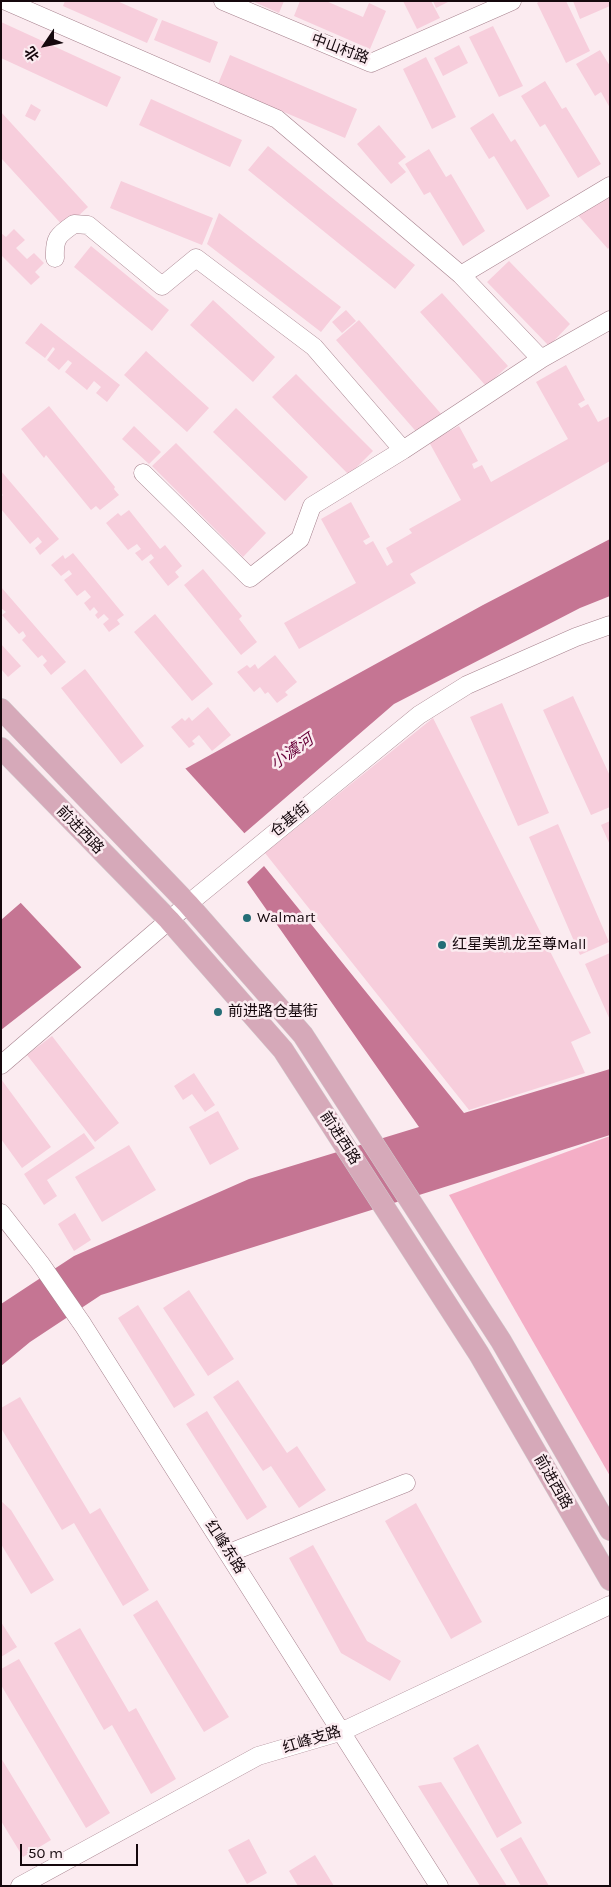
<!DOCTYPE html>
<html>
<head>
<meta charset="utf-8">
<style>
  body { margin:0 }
  #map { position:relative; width:611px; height:1887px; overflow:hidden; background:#fbebf0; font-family:Karla,"Noto Sans SC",sans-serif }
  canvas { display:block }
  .frame { position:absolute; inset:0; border:2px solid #15080d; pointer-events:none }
  .north { position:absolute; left:20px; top:20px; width:50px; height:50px; -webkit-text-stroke:4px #fbebf0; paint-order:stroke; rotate:236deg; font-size:14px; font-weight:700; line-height:20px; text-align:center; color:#15080d }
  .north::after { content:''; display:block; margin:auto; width:18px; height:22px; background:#15080d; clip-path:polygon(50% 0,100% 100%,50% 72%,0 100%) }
  .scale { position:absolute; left:20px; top:1844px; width:118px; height:22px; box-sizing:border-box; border:2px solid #15080d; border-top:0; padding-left:6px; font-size:15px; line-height:18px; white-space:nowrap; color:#15080d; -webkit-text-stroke:4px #fbebf0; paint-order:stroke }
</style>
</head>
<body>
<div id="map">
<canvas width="611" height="1887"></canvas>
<div class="frame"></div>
<div class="north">北</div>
<div class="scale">50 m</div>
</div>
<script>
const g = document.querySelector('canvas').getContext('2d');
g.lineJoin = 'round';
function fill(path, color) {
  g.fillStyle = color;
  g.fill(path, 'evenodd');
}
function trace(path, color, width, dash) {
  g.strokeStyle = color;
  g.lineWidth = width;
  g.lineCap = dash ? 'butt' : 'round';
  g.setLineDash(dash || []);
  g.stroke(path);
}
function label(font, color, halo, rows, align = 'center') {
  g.font = font + ' Karla,"Noto Sans SC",sans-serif';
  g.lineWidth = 5;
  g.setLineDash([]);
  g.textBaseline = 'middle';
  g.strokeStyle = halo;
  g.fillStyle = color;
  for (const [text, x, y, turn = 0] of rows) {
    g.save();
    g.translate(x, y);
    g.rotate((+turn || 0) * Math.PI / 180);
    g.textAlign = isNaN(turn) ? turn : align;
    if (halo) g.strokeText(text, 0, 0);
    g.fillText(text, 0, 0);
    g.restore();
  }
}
const green = new Path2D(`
  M 610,1136 L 610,1476 L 449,1195 Z`);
const water = new Path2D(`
  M 610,539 L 610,596 L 580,608 L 394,704 L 240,837 L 92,959 L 1,1030 L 1,920 L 40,886 L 181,771 L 483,605 Z
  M 264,866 L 464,1113 L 610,1069 L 610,1135 L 101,1295 L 30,1342 L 1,1366 L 1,1304 L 74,1256 L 249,1179 L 419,1127 L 247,882 Z`);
const pier = new Path2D(`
  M 184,767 L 246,835 L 83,969 L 19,901 Z`);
const building = new Path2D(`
  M 65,1 L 117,1 L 158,19 L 147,43 L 63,6 Z
  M 252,1 L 284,1 L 279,13 Z
  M 300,1 L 326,1 L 363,17 L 369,3 L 386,11 L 370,49 L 294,16 Z
  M 403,1 L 431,1 L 440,18 L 417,29 Z
  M 433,1 L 450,1 L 436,8 Z
  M 540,1 L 566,1 L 590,51 L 566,63 L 537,3 Z
  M 573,1 L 609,1 L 610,6 L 580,19 Z
  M 162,20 L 218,42 L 210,63 L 154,40 Z
  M 1,22 L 121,77 L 107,107 L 1,58 Z
  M 493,26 L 523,86 L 499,97 L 469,37 Z
  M 459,45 L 468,63 L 443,76 L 434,58 Z
  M 600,50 L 610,66 L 610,108 L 601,92 L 595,96 L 576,64 Z
  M 230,55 L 357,109 L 345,138 L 218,84 Z
  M 426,57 L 456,117 L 432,129 L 403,69 Z
  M 545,81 L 562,109 L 566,107 L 601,164 L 578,178 L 545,124 L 540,127 L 521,96 Z
  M 151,99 L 242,140 L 230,167 L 139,125 Z
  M 31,104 L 41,110 L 35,121 L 25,116 Z
  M 1,112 L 88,207 L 65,228 L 1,158 Z
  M 493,113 L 511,142 L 515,139 L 550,196 L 527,210 L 494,156 L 489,159 L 470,128 Z
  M 379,125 L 406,157 L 398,163 L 406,172 L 391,184 L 357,144 Z
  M 268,146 L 415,265 L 395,289 L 248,170 Z
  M 429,149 L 446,177 L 451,174 L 485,231 L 463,246 L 430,192 L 424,195 L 405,164 Z
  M 121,181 L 213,218 L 202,245 L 110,208 Z
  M 610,194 L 610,246 L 608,249 L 578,215 Z
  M 219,213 L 341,307 L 321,332 L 207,244 Z
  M 14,229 L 25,240 L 16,248 L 27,259 L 34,253 L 44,263 L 35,272 L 40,277 L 31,285 L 1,255 L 1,233 L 6,237 Z
  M 91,246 L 169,310 L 152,331 L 74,267 Z
  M 509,261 L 570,324 L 549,346 L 487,282 Z
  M 442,293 L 508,366 L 486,386 L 420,312 Z
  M 213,300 L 275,357 L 253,382 L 190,325 Z
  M 346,310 L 356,321 L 342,333 L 332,322 Z
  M 359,320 L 443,416 L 420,436 L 336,340 Z
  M 41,323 L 120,385 L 107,402 L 96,393 L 101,387 L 94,381 L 87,390 L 65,372 L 72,363 L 68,360 L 59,370 L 47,360 L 55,349 L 53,347 L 45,358 L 25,343 Z
  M 146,351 L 209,408 L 187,432 L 124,375 Z
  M 566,365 L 585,400 L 578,404 L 581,408 L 588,404 L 598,422 L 610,416 L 610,461 L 410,574 L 416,583 L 299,649 L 284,623 L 356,583 L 321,519 L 351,502 L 370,537 L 363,541 L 366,545 L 373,541 L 387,566 L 393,562 L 386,548 L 412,533 L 409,529 L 461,500 L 429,442 L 459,426 L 478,461 L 472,464 L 474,469 L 482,465 L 491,482 L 568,439 L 536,382 Z
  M 296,374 L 373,451 L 349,475 L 272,397 Z
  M 49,406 L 115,487 L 114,489 L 119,495 L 100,510 L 96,506 L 91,510 L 46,455 L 44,458 L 21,429 Z
  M 236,408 L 308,477 L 285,501 L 213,432 Z
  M 134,426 L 161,452 L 149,464 L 122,439 Z
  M 176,443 L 266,533 L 243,557 L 152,466 Z
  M 1,471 L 59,539 L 40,555 L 35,548 L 42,542 L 38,537 L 30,544 L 1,509 L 1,497 L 3,495 L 1,493 Z
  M 129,510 L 160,549 L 165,545 L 182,566 L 175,572 L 179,577 L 168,586 L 149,562 L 154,558 L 151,554 L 142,561 L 135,553 L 141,549 L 137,544 L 128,550 L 106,523 L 118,513 L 121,516 Z
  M 73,553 L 124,615 L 117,620 L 120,624 L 109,632 L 103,624 L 109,619 L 104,614 L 98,619 L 95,615 L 98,612 L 94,607 L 90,611 L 84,603 L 91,597 L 85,590 L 77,596 L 64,580 L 72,574 L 69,570 L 61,576 L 51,565 L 63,555 L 65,559 Z
  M 203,569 L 242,616 L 239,619 L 257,642 L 241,655 L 184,585 Z
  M 1,587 L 66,662 L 51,675 L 43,665 L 47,661 L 42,655 L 38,658 L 22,640 L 26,636 L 23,631 L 19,634 L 2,615 L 6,612 L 1,608 Z
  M 155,614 L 213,684 L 192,701 L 134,632 Z
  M 1,644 L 21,666 L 8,677 L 1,669 Z
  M 275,655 L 297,682 L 285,692 L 288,695 L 277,703 L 268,692 L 265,694 L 260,687 L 254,692 L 237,672 L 247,665 L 250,668 L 255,664 L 258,669 Z
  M 85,669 L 144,746 L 121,764 L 61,688 Z
  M 573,696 L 610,776 L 610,807 L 591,815 L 543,710 Z
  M 502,703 L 549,813 L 518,826 L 470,717 Z
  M 208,707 L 231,735 L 212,751 L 199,735 L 192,741 L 195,744 L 189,748 L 171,727 L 182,718 L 185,721 L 189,717 L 192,721 Z
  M 433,718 L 591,1033 L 571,1042 L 585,1073 L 469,1110 L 265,853 Z
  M 610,821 L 610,845 L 601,825 Z
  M 558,824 L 609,942 L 580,955 L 529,837 Z
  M 610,953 L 610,1020 L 585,964 Z
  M 52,1036 L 119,1123 L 95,1142 L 27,1055 Z
  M 194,1073 L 215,1105 L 205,1112 L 192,1094 L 183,1100 L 174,1086 Z
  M 1,1079 L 51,1147 L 22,1168 L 1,1139 Z
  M 218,1111 L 239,1149 L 210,1165 L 189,1127 Z
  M 84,1133 L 95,1148 L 47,1180 L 57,1196 L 44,1205 L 24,1174 Z
  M 129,1145 L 156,1190 L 102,1222 L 75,1177 Z
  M 75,1213 L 91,1240 L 74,1251 L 58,1224 Z
  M 189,1290 L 234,1359 L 208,1376 L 163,1308 Z
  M 138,1305 L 195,1395 L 174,1408 L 118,1318 Z
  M 238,1380 L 287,1453 L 297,1446 L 326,1490 L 299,1508 L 271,1466 L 263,1471 L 213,1397 Z
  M 20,1397 L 90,1514 L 100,1508 L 149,1590 L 123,1606 L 74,1523 L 62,1530 L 1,1428 L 1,1408 Z
  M 207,1411 L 267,1507 L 247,1520 L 186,1424 Z
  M 1,1501 L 11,1510 L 54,1580 L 31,1594 L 1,1544 Z
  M 416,1503 L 482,1622 L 451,1639 L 385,1521 Z
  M 313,1545 L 367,1641 L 401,1661 L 390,1681 L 341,1653 L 289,1558 Z
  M 157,1600 L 229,1717 L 204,1732 L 133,1615 Z
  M 1,1622 L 17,1647 L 1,1657 Z
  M 80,1628 L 129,1712 L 136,1708 L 176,1779 L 151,1794 L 112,1725 L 104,1730 L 54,1643 Z
  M 19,1659 L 110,1813 L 86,1828 L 1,1685 L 1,1669 Z
  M 478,1744 L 522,1823 L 497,1838 L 453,1758 Z
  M 1,1758 L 51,1840 L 23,1857 L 1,1821 Z
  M 441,1782 L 507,1886 L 480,1886 L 418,1786 Z
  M 521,1837 L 549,1886 L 521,1886 L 500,1849 Z
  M 249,1839 L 267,1873 L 247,1884 L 228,1850 Z
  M 315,1855 L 334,1886 L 298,1886 L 289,1871 Z`);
const minor = new Path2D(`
  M 6,1 L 277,119 L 461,275
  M 223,1 L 371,63 L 512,1
  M 55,258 C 54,238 58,235 74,224 L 88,225 L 162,286 L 196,258 L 314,347 L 403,450
  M 541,359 L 610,320
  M 143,473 L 250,578 L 300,539 L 312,506 L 403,450 L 541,359 L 461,275 L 610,186
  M 1,1065 L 188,904 L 419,715 L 467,685 L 576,637 L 610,625
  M 1,1213 L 40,1263 L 83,1325 L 439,1886
  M 229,1553 L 406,1483
  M 20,1886 L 258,1756 L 343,1731 L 610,1605`);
const major = new Path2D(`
  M 1,709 L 188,904 L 303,1035 L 501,1341 L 610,1530
  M 1,748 L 169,920 L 283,1050 L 479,1354 L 610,1580`);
const markers = [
  [247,918,5,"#246d76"],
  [442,945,5,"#246d76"],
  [218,1012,5,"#246d76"]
];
const streetNames = [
  ["中山村路",340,49,20],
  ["仓基街",290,820,-39],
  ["前进西路",80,830,46],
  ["前进西路",340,1138,57],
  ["前进西路",553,1482,60],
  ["红峰东路",225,1547,57],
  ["红峰支路",312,1740,-17]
];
const poiNames = [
  ["Walmart",257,918],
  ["红星美凯龙至尊Mall",452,945],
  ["前进路仓基街",228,1012]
];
const waterNames = [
  ["小澞河",292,752,-35]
];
fill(green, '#f4aec6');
fill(water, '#c57593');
fill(pier, '#fbebf0');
fill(building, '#f7cedc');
trace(minor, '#a6818d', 19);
trace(major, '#d0cecf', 22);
trace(minor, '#fff', 18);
trace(major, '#d6a9b9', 21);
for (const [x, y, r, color] of markers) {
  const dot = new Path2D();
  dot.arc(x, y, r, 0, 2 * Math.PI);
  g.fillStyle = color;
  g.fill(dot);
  trace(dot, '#fbebf0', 2);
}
label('15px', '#15080d', '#fbebf0', streetNames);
label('15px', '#15080d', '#fbebf0', poiNames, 'left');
label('italic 16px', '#680239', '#fbebf0', waterNames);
</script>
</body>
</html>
